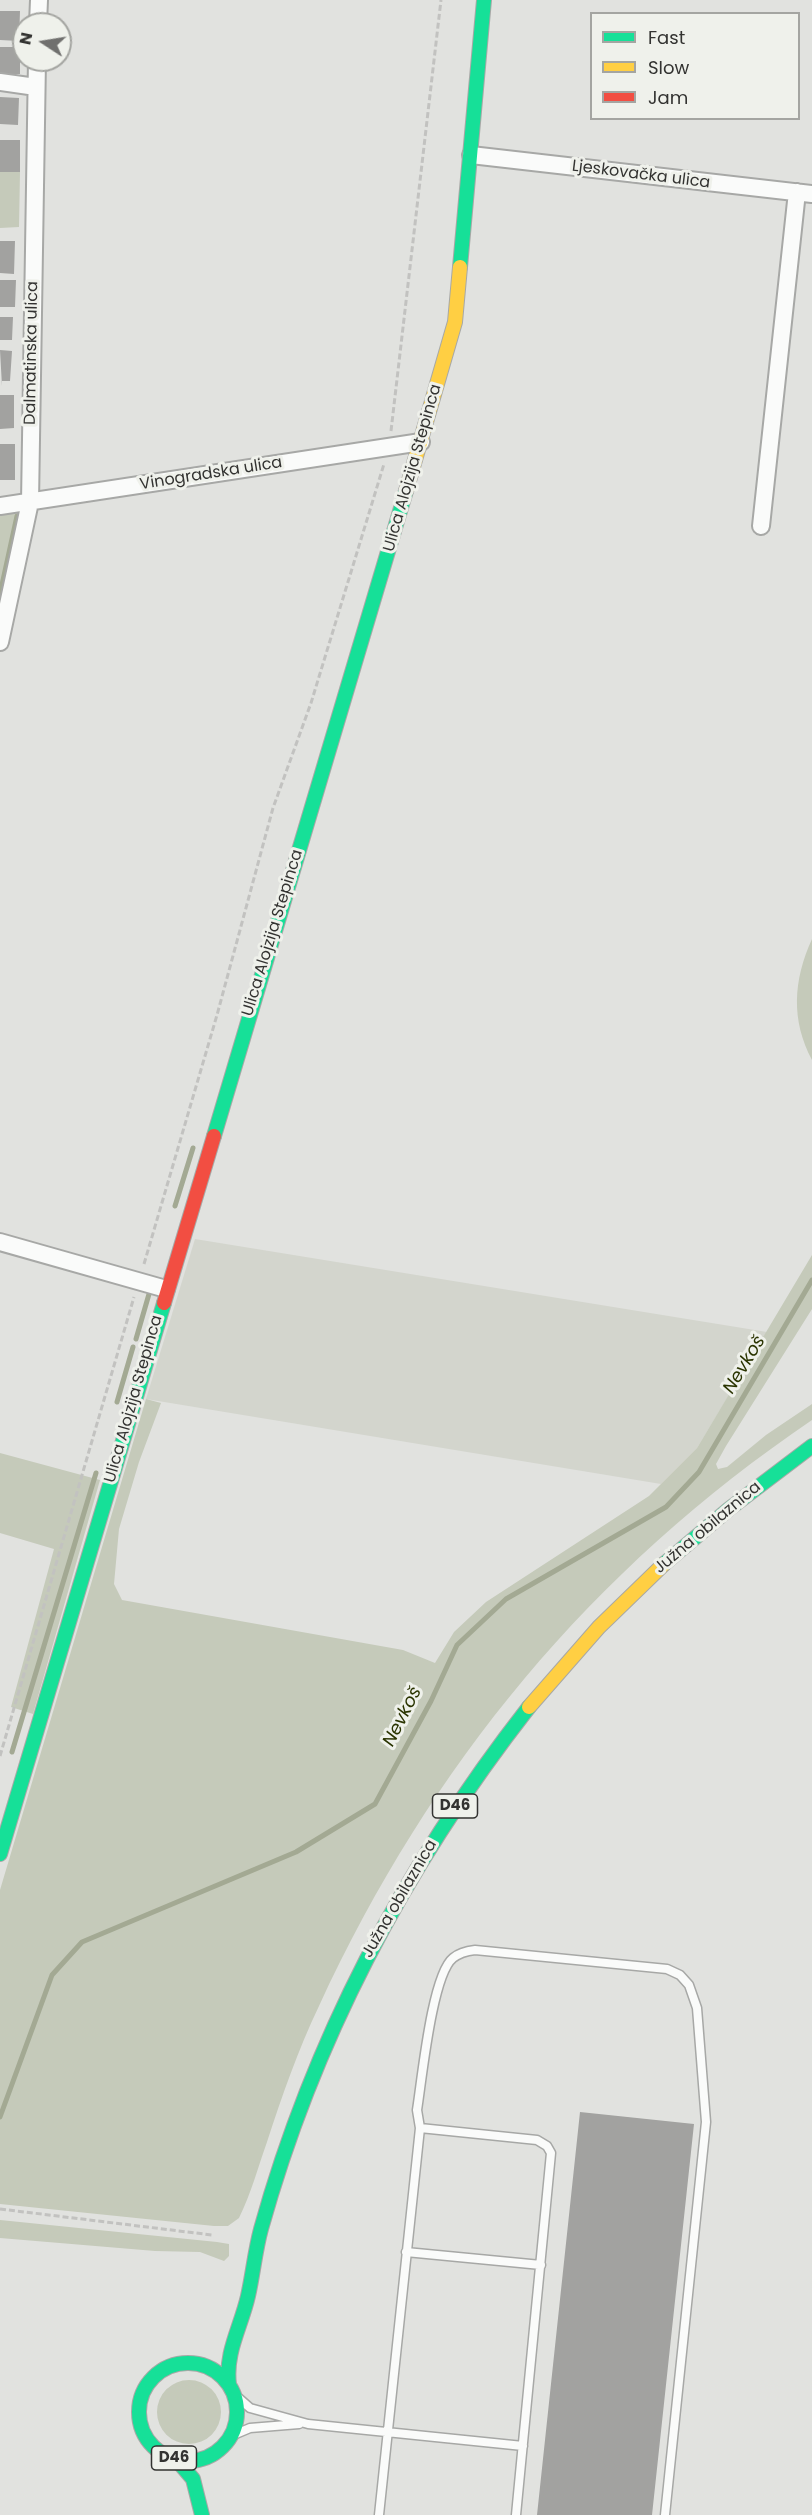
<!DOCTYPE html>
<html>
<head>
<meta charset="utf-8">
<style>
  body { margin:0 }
  #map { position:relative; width:812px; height:2515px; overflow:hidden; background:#e1e2df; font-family:Poppins,sans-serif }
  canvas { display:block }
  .legend { position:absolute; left:590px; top:12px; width:210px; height:108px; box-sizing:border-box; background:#eff1eb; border:2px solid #a4a5a1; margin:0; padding:8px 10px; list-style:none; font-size:18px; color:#333331 }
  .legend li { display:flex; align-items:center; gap:12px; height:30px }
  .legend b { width:30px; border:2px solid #a4a5a1 }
  .north { position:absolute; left:12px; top:12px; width:60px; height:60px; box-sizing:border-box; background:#eff1eb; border:2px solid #a4a5a1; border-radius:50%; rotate:282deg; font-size:16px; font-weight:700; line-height:24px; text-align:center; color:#333331 }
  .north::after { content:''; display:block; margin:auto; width:21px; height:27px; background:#70706e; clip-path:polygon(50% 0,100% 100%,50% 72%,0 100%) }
</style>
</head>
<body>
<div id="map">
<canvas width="812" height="2515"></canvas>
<ul class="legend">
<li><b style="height:8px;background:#16e098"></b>Fast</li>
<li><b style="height:8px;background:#ffcf43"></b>Slow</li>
<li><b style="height:8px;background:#f24e42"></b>Jam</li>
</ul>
<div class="north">N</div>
</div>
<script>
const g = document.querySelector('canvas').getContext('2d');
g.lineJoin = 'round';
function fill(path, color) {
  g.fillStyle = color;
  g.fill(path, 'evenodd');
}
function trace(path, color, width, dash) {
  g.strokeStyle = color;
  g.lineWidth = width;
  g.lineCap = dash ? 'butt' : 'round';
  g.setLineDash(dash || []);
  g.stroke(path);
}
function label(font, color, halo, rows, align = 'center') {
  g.font = font + ' Poppins,sans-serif';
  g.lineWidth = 6;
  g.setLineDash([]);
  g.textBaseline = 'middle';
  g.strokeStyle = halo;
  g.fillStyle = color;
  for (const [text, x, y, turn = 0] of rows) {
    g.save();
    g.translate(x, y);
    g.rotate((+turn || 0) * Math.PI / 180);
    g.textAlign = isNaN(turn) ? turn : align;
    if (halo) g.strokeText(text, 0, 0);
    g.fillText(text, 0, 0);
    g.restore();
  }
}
const built = new Path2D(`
  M 195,1239 L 767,1332 L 697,1448 L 661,1484 L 146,1399 Z`);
const green = new Path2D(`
  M 0,172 L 20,172 L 19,227 L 0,228 Z
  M 0,511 L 23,511 L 0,612 Z
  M 812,939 L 812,1060 C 791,1020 793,981 812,939 Z
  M 812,1255 L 812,1309 L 726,1446 L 716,1464 L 718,1469 L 727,1467 L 766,1435 L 812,1404 L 812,1420 C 591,1570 431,1764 319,2006 C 298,2050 282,2096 267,2142 C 258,2167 251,2194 239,2218 L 228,2226 L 214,2226 L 0,2204 L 0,1890 L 146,1399 L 161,1403 L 139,1462 L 119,1529 L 114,1584 L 122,1600 L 403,1650 L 435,1663 L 454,1632 L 486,1602 L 649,1496 L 697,1448 Z
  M 0,1453 L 100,1480 L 33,1714 L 11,1707 L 54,1549 L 0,1533 Z
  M 0,2220 L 217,2242 L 229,2244 L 229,2256 L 224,2261 L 200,2252 L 155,2251 L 0,2238 Z
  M157 2412a32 32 0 1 1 64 0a32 32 0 1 1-64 0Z`);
const stream = new Path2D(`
  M 0,594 L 17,516
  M 175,1206 L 193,1148
  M 136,1339 L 149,1294
  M 117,1402 L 133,1347
  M 12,1752 L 96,1473
  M 0,2117 L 52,1975 L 82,1942 L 296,1852 L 375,1804 L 431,1701 L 457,1645 L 506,1599 L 666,1507 L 699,1472 L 812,1280`);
const building = new Path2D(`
  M 0,11 L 20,11 L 19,41 L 0,40 Z
  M 0,47 L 20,47 L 20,74 L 0,74 Z
  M 0,97 L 19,98 L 18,125 L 0,124 Z
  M 0,140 L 20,140 L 20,172 L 0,172 Z
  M 0,241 L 15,241 L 14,274 L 0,273 Z
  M 0,280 L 16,280 L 15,307 L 0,307 Z
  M 0,317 L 13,317 L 12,340 L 0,340 Z
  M 0,350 L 12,351 L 10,381 L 2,381 L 2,386 Z
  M 0,395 L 14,395 L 14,428 L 0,429 Z
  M 0,444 L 15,444 L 15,480 L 0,480 Z
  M 580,2112 L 694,2124 L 652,2515 L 537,2515 Z`);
const path = new Path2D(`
  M 23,50 L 23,33
  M 391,431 L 441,0
  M 144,1264 L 217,1015 L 273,808 L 311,703 L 384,464
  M 0,1756 L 134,1297
  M 0,2209 L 212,2235`);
const lane = new Path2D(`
  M 420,2128 L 417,2110 C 422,2079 432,1975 453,1958 C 459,1953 467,1951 475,1950 L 667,1969 L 680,1975 L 689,1985 L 697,2008 L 706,2122 L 665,2515
  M 406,2252 L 541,2265
  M 234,2394 L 250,2408 L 308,2424 L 523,2446
  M 231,2436 L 250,2428 L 299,2424
  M 379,2515 L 420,2128 L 537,2140 L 547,2146 L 551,2153 L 516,2515`);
const street = new Path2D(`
  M 38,24 L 39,0
  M 0,82 L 36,87
  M 471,155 L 812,194
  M 0,506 L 421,442
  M 761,526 L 797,192
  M 0,642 L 30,502 L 37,60
  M 0,1242 L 166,1289`);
const fast = new Path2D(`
  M 460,267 L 484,0
  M 214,1136 L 406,491
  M 664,1564 L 729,1509 L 812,1446
  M 0,1854 L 164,1303
  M139 2412a49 49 0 1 1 98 0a49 49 0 1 1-98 0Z
  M 229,2384 C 225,2352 241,2327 248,2296 C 253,2274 255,2251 261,2229 C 314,2038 407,1863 529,1707
  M 176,2459 L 193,2479 L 202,2515`);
const slow = new Path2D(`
  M 406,491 L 455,322 L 460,267
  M 529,1707 L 599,1627 L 664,1564`);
const jam = new Path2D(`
  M 164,1303 L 214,1136`);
const shields = [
  [455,1806,45],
  [174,2458,45]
];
const shieldNames = [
  ["D46",455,1806],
  ["D46",174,2458]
];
const streetNames = [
  ["Ljeskovačka ulica",641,175,7],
  ["Dalmatinska ulica",32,353,-89],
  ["Ulica Alojzija Stepinca",413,468,-74],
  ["Vinogradska ulica",211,474,-9],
  ["Ulica Alojzija Stepinca",273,933,-73],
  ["Ulica Alojzija Stepinca",134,1399,-74],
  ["Južna obilaznica",708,1528,-40],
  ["Južna obilaznica",400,1899,-60]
];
const waterNames = [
  ["Nevkoš",745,1365,-59],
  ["Nevkoš",403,1717,-63]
];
fill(built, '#d3d5cd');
fill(green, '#c5caba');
trace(stream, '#a3a993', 5);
fill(building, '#a2a2a0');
trace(lane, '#a7a8a6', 11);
trace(street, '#a7a8a6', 20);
trace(fast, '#a7a8a6', 16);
trace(slow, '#a7a8a6', 16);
trace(jam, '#a7a8a6', 16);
trace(path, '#c2c2c0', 3, [6, 3]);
trace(lane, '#fafbfa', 8);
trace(street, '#fafbfa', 16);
trace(fast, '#16e098', 14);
trace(slow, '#ffcf43', 14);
trace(jam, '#f24e42', 14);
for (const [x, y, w] of shields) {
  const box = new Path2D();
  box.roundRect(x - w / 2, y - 12, w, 24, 4.5);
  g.fillStyle = '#eff1eb';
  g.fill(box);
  trace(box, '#333331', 1.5);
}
label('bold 15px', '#333331', null, shieldNames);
label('16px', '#333331', '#eff1eb', streetNames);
label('italic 18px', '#2a3400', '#eff1eb', waterNames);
</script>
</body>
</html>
